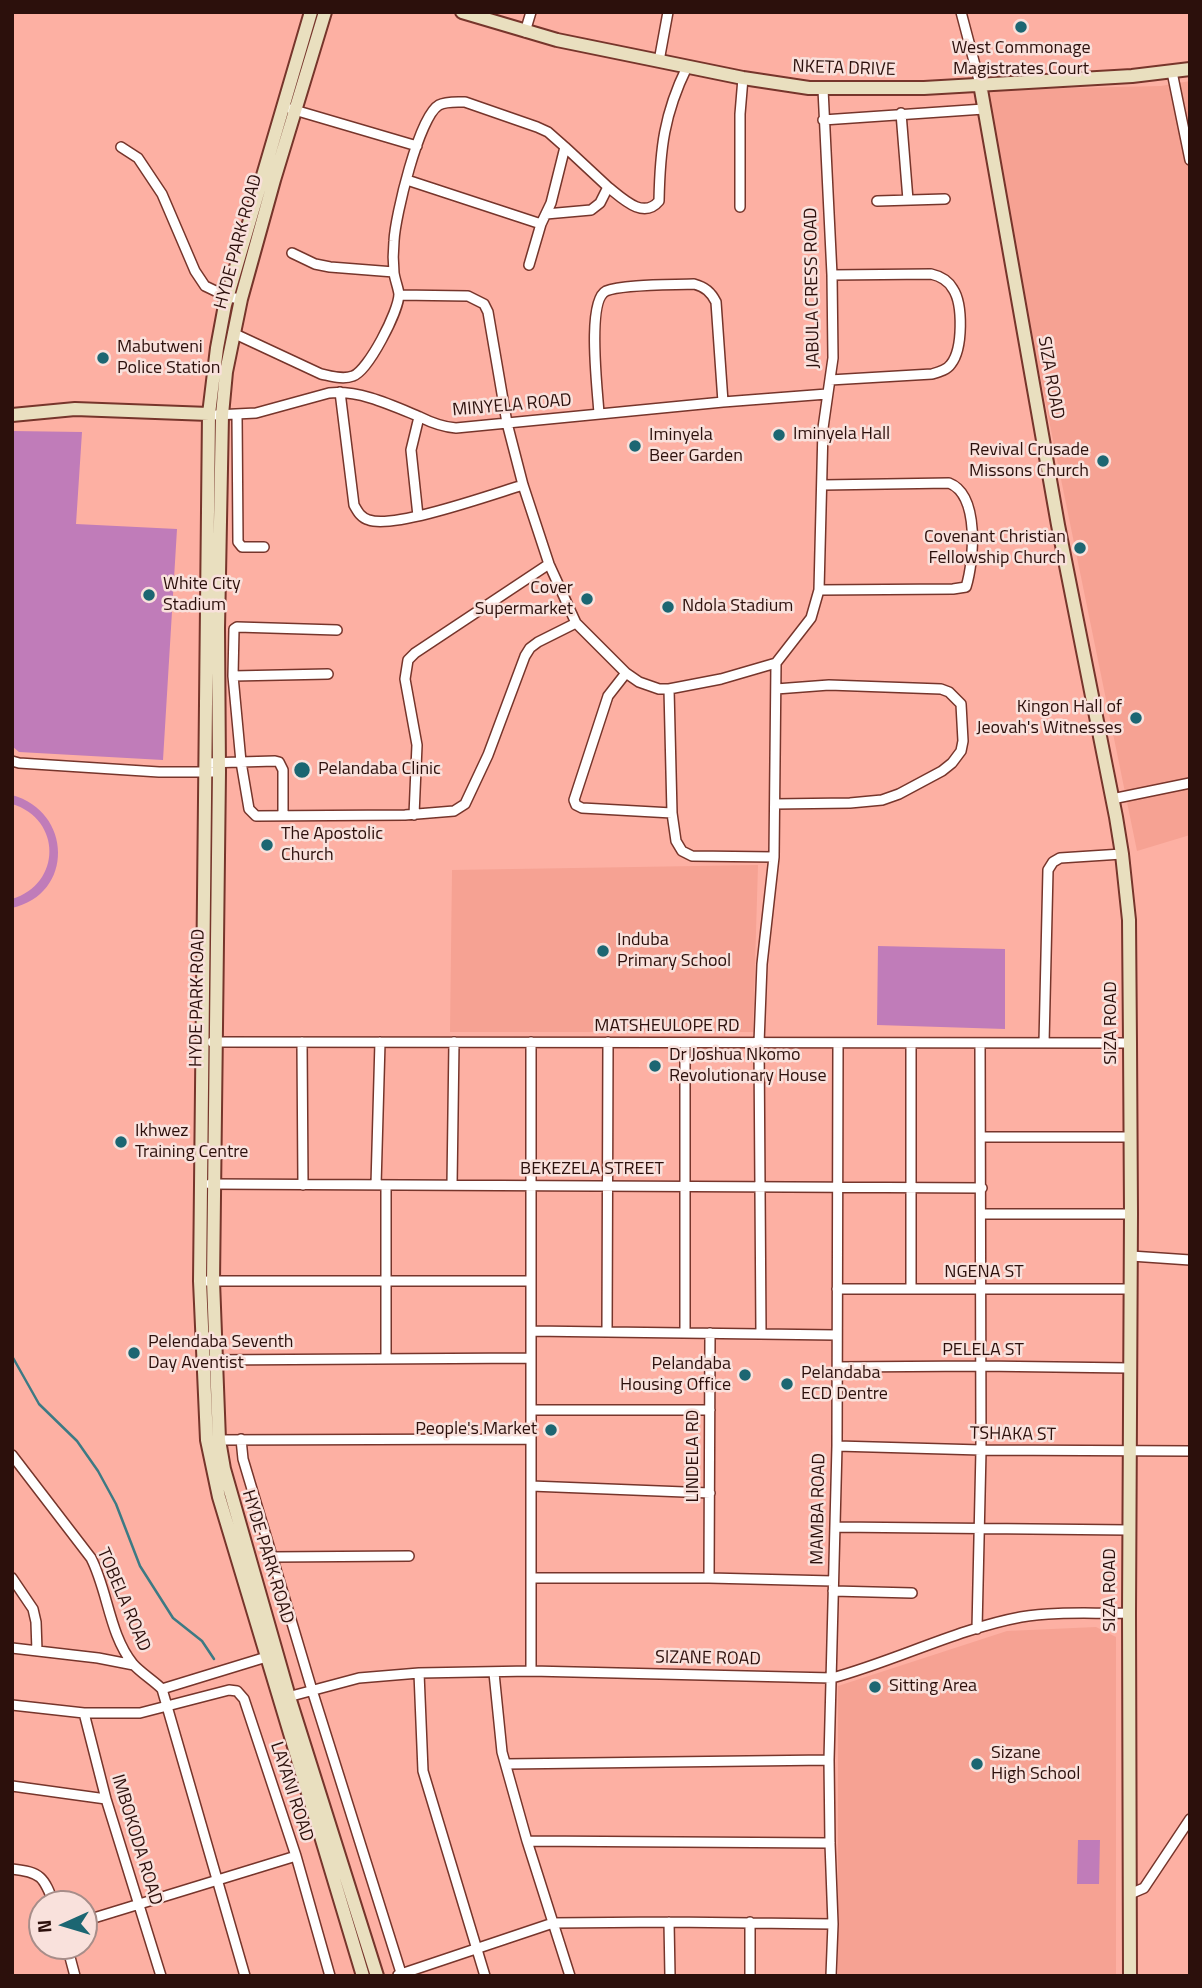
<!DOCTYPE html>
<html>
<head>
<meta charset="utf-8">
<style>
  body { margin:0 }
  #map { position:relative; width:1202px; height:1988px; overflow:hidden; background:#fdb0a3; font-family:"Titillium Web",sans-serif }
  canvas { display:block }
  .frame { position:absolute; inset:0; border:14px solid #2c100c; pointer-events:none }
  .north { position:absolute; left:28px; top:1890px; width:70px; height:70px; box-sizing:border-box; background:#f9e1dc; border:2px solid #a78d89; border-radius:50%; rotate:266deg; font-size:19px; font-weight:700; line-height:28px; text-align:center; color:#2c100c }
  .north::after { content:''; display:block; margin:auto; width:24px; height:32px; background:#1c6672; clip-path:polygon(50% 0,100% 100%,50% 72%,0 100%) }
</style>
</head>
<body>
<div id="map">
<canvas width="1202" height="1988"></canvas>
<div class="frame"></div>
<div class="north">N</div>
</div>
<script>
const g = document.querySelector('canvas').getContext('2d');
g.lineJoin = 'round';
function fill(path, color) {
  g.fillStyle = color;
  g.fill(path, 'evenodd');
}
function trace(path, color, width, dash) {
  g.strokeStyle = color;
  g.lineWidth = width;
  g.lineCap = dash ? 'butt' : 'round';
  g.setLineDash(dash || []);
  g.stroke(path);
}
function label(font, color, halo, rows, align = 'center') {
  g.font = font + ' "Titillium Web",sans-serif';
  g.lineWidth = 5;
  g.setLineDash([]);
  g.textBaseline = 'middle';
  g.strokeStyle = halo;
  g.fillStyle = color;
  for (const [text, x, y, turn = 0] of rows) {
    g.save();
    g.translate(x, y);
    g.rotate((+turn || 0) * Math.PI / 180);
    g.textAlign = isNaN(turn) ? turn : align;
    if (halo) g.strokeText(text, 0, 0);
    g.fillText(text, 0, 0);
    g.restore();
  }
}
const built = new Path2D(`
  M 1190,81 L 1190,835 L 1137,851 L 1006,210 L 987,90 L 1161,86 Z
  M 758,865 L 753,1032 L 450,1032 L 452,870 Z
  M 1096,1627 L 1116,1637 L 1116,1976 L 838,1976 L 838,1686 L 1007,1631 Z`);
const green = new Path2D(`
  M 12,431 L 82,432 L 76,524 L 177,529 L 163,760 L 19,752 L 12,746 Z
  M 12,795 C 72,811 75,894 12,908 L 12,899 C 62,884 62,819 12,804 Z
  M 878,946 L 1005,949 L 1005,1029 L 877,1025 Z
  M 1078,1840 L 1100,1840 L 1099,1884 L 1077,1884 Z`);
const stream = new Path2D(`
  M 12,1356 L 39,1404 L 77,1441 L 98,1471 L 116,1504 L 140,1566 L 173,1618 L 202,1641 L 214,1659`);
const street = new Path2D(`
  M 961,12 L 980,84
  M 525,32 L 531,12
  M 659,61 L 668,12
  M 1172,72 L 1190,160
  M 291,109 L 417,146
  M 901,113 L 908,200
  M 823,120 L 984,109
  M 121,147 L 138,158 L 162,194 L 195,271 L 205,286 L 228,297 L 241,299
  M 407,180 L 541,224
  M 608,187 C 622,198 643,220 659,201 C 660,149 664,114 687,67
  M 877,201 L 945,199
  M 740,207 L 740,114 L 743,78
  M 546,214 L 591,210 L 600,203 L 608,187 L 565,147
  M 292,253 L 315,264 L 330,267 L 394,272
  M 399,295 L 468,296 L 484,304 L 488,312 L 507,423 L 523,485 L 549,564 L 576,623 L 626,673 L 639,682 L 659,689 L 669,689 L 721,679 L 776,663 L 811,618 L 819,590 L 823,428 L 833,358 L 832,275 L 823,89
  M 233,333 L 321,374 C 331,376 343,380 353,376 C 368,371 399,311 399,294 C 398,287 395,280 394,273 C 393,263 393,251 394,241 C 395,217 419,116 439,105 C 446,101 457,102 465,102 L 537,127 L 548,132 L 565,147 L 551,203 L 541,224 L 529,265
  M 830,380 L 932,374 C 939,372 947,370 951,364 C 963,349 963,304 953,289 C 948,280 940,276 931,274 L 832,275
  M 340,392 L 354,505 C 358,512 361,518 369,520 C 395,529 493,494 523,485
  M 599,414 C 598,393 586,301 606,291 C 622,284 674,285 694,284 C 705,287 711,292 716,302 L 723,402
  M 216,415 L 256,413 L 329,393 C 360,390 391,405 420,417 C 432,423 442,427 456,428 L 723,402 L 827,394
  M 237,415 L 238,542 L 242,547 L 264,547
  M 418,516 L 411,450 L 419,417
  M 819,590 L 953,589 L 966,587 C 974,561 980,495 949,483 L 823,485
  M 337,630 L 237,627 L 234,629 L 233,676 L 241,762 L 249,809 L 256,816 L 405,815 L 454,811 L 465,804 L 488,755 L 525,656 L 530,648 L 538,642 L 576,623
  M 626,673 L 608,696 L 574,800 L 576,805 L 582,808 L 672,813
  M 233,676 L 328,674
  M 669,689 L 672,813 L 676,841 L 682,851 L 692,856 L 774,857
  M 12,761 L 19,763 L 159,772 L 219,772
  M 206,763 L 275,761 L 279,762 L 283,770 L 283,816
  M 1112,799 L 1190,783
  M 775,804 L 850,803 L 882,800 L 899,794 L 942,771 L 952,763 L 961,751 L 963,741 L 961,704 L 949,692 L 941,689 L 829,685 L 776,689
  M 414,815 L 417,745 L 405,679 L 408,660 L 415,653 L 549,564
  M 212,1042 L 1130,1043
  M 302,1042 L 303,1185
  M 685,1043 L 685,1333
  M 911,1043 L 911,1289
  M 1044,1043 L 1048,870 L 1053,862 L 1060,858 L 1122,854
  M 982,1137 L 1130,1137
  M 210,1184 L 982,1188
  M 376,1185 L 380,1042
  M 452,1185 L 454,1042
  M 982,1214 L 1131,1214
  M 1131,1256 L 1190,1260
  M 207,1281 L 531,1281
  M 837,1289 L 1130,1289
  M 531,1331 L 836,1335
  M 607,1332 L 608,1042
  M 761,1334 L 759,1043 L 762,964 L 774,857 L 776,663
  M 386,1358 L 386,1185
  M 211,1360 L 531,1358
  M 837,1367 L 981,1366 L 1129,1368
  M 531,1410 L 710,1410
  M 241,1439 L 243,1459 L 312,1690 L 402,1976
  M 214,1440 L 531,1439
  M 837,1446 L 981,1450 L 1190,1451
  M 12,1455 L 91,1558 C 108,1591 109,1634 133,1664 C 141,1673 153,1680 162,1689 L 273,1655
  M 531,1486 L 710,1493
  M 836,1527 L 1129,1530
  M 272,1557 L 409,1556
  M 12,1578 L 33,1609 L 36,1622 L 37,1651
  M 531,1578 L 709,1578 L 833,1581
  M 709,1578 L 710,1333
  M 833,1591 L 912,1593
  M 977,1629 L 981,1450 L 980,1043
  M 12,1648 L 98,1658 L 134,1665
  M 531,1671 L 531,1042
  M 419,1673 L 423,1771 L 485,1976
  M 494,1673 L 502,1752 L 527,1841 L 570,1976
  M 162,1689 L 245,1976
  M 284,1698 L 359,1678 L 419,1673 L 531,1671 L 832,1678 C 895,1661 957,1629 1021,1617 C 1056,1611 1094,1614 1129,1613
  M 12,1705 L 84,1713 L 140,1713 L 229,1690 L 237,1691 L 244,1699 L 296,1856 L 330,1976
  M 84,1713 L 106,1799 L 161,1976
  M 506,1764 L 829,1760
  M 12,1786 L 106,1799
  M 527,1841 L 830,1843
  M 12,1869 C 41,1872 44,1877 54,1904
  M 1130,1894 L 1144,1888 L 1190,1819
  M 84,1921 L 296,1856
  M 669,1922 L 670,1976
  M 67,1946 L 75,1976
  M 398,1975 L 553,1923 L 669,1922 L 833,1924
  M 750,1976 L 750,1922
  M 831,1976 L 833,1924 L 830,1843 L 829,1760 L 837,1446 L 838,1043`);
const secondary = new Path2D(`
  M 311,12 L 225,305 L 217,348 L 209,414 L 200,1281 L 207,1440 L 219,1497 L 363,1976
  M 325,12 L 274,180 L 241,299 L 226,372 L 222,415 L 218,628 L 219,772 L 213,1281 L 219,1440 L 224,1469 L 289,1697 L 377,1976
  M 462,12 L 557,40 L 743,78 L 809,88 L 924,88 L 1132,76 L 1190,69
  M 980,84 L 1058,525 L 1116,817 L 1122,854 L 1129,920 L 1130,1043 L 1131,1214 L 1129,1613 L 1130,1976
  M 12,415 L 75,409 L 209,414`);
const markers = [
  [1021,27,7,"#1c6672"],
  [103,358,7,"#1c6672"],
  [779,435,7,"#1c6672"],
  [635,446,7,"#1c6672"],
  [1103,461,7,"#1c6672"],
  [1080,548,7,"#1c6672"],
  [149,595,7,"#1c6672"],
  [587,599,7,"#1c6672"],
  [668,607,7,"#1c6672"],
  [1136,718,7,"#1c6672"],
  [302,770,9,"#1c6672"],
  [267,845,7,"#1c6672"],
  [603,951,7,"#1c6672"],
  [655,1066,7,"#1c6672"],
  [121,1142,7,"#1c6672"],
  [134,1353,7,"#1c6672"],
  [745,1375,7,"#1c6672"],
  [787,1384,7,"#1c6672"],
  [551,1430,7,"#1c6672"],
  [875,1687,7,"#1c6672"],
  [977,1764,7,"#1c6672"]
];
const poiNames = [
  ["West Commonage",1021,49,"center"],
  ["Magistrates Court",1021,70,"center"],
  ["Mabutweni",117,348],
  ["Police Station",117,369],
  ["Iminyela Hall",793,435],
  ["Iminyela",649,436],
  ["Beer Garden",649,457],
  ["Revival Crusade",1089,451,"right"],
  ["Missons Church",1089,472,"right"],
  ["Covenant Christian",1066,538,"right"],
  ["Fellowship Church",1066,559,"right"],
  ["White City",163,585],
  ["Stadium",163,606],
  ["Cover",573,589,"right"],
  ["Supermarket",573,610,"right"],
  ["Ndola Stadium",682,607],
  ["Kingon Hall of",1122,708,"right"],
  ["Jeovah's Witnesses",1122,729,"right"],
  ["Pelandaba Clinic",318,770],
  ["The Apostolic",281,835],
  ["Church",281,856],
  ["Induba",617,941],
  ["Primary School",617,962],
  ["Dr Joshua Nkomo",669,1056],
  ["Revolutionary House",669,1077],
  ["Ikhwez",135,1132],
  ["Training Centre",135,1153],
  ["Pelendaba Seventh",148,1343],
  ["Day Aventist",148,1364],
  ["Pelandaba",731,1365,"right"],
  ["Housing Office",731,1386,"right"],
  ["Pelandaba",801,1374],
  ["ECD Dentre",801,1395],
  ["People's Market",537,1430,"right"],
  ["Sitting Area",889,1687],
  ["Sizane",991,1754],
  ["High School",991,1775]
];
const streetNames = [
  ["NKETA DRIVE",844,69,2],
  ["HYDE PARK ROAD",239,242,-75],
  ["JABULA CRESS ROAD",813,288,-91],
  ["SIZA ROAD",1050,378,80],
  ["MINYELA ROAD",512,406,-5],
  ["HYDE PARK ROAD",198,998,-89],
  ["SIZA ROAD",1112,1023,-90],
  ["MATSHEULOPE RD",667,1027],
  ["BEKEZELA STREET",592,1170],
  ["NGENA ST",984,1273],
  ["PELELA ST",983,1351],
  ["TSHAKA ST",1013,1435,1],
  ["LINDELA RD",694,1456,-90],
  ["MAMBA ROAD",819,1509,-89],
  ["HYDE PARK ROAD",267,1557,73],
  ["SIZA ROAD",1111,1590,-90],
  ["TOBELA ROAD",123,1600,67],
  ["SIZANE ROAD",708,1659,1],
  ["LAYANI ROAD",291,1792,72],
  ["IMBOKODA ROAD",136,1840,73]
];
fill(built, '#f6a293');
fill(green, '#c07cb9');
trace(stream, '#3d7a84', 2.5);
trace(street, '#76352b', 12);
trace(secondary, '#76352b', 16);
trace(street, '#fff', 9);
trace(secondary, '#e9dfbf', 12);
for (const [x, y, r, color] of markers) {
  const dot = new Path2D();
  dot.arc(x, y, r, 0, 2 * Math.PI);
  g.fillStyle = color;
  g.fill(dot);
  trace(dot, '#f9e1dc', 2.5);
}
label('18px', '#2c100c', '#f9e1dc', poiNames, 'left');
label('18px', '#2c100c', '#f9e1dc', streetNames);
</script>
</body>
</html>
